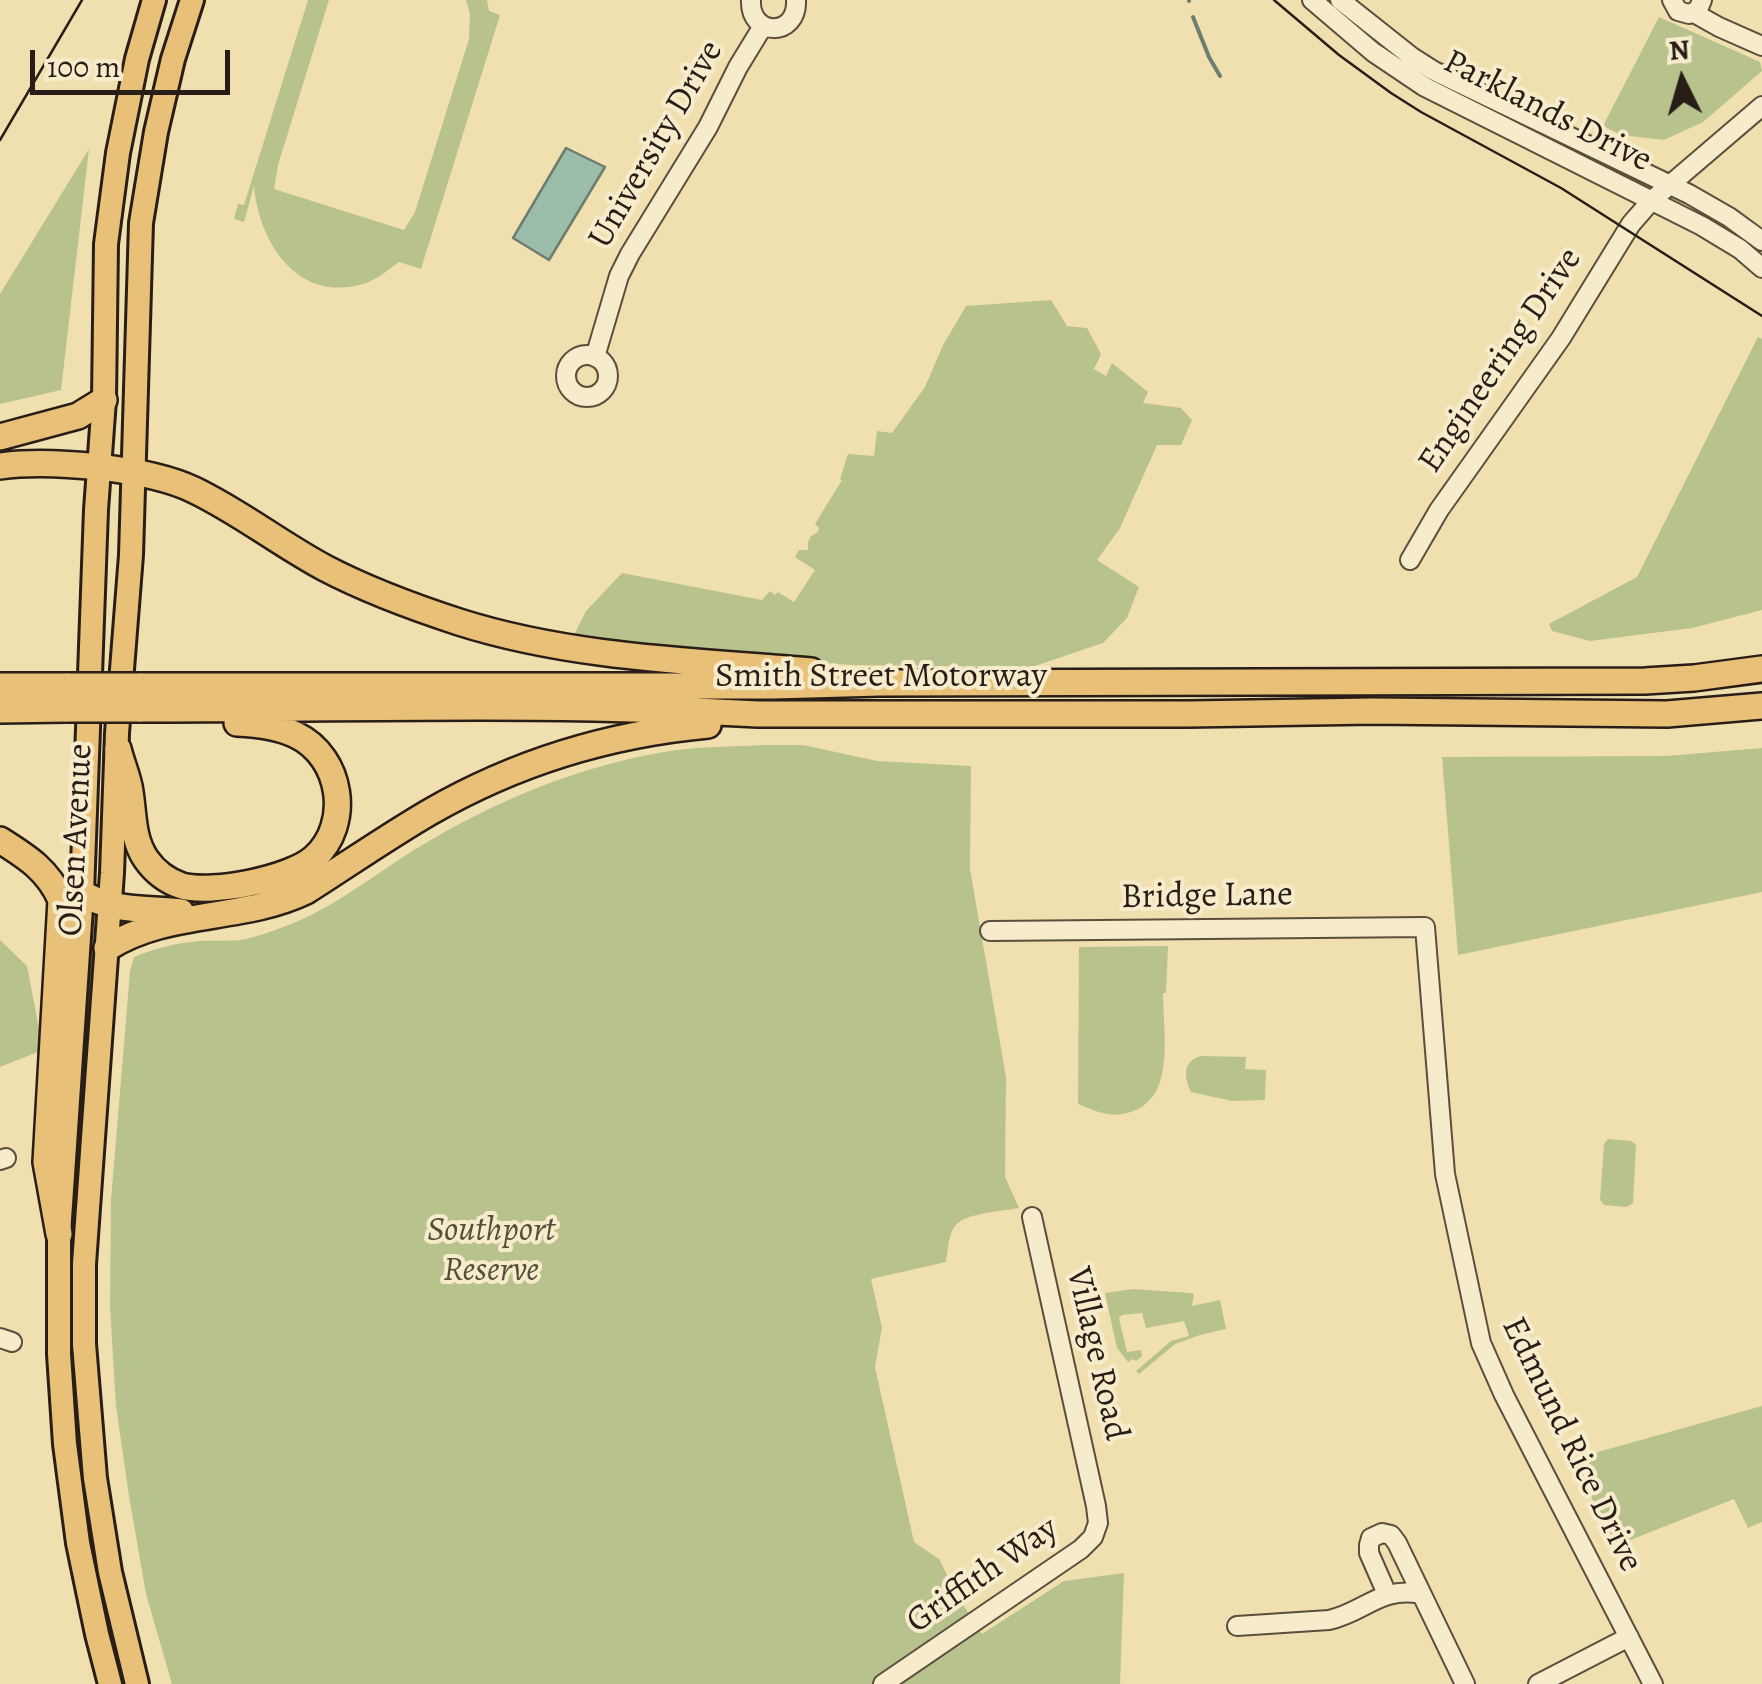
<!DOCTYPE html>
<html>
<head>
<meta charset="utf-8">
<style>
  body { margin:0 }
  #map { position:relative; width:1762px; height:1684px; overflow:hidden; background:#f1e0af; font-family:Alegreya,serif }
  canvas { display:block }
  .north { position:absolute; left:1632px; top:30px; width:100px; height:100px; -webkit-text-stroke:8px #f6ebcb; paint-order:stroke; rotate:355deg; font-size:28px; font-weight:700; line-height:40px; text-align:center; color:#291e17 }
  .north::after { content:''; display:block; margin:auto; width:35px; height:45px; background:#291e17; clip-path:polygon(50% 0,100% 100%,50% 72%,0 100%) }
  .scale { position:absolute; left:30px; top:50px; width:200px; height:45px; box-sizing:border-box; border:5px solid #291e17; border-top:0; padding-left:12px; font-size:30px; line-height:35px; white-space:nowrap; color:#291e17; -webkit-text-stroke:8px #f6ebcb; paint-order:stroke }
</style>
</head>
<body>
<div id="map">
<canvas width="1762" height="1684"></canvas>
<div class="north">N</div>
<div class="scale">100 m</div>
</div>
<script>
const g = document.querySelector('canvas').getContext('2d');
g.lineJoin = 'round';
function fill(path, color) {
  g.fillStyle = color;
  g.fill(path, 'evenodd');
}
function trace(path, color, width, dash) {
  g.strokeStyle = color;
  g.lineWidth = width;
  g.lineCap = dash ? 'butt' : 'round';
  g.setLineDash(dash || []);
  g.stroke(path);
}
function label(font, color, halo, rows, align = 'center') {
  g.font = font + ' Alegreya,serif';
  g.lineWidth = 8;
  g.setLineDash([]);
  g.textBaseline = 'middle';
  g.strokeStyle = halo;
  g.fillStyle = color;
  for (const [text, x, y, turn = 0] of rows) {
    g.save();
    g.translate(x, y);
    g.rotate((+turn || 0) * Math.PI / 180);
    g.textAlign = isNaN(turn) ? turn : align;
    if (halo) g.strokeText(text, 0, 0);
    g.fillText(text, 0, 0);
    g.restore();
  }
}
const green = new Path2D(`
  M 308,0 L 329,0 L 278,165 L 274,189 L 404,230 L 415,212 L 469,39 L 470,14 L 466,0 L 487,0 L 489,11 L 500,15 L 421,269 L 399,262 C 388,270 379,278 366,283 C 299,305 259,244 254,186 L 244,222 L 234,219 L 238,204 L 244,205 Z
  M 1659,17 L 1760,62 L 1762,71 L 1703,122 L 1664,140 L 1621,135 L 1603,126 Z
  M 89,149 L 61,390 L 0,404 L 0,294 Z
  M 1051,300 L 1067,326 L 1087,328 L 1101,354 L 1094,369 L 1106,376 L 1112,363 L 1148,392 L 1143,403 L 1181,408 L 1192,420 L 1181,445 L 1157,445 L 1120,528 L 1097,560 L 1139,587 L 1127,618 L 1103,643 L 1032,667 L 851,665 L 667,651 L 573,637 L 586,611 L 622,573 L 762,600 L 770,591 L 775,595 L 778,592 L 794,602 L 815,570 L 795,557 L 799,550 L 808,550 L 808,542 L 811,536 L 818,532 L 819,528 L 815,524 L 842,480 L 840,479 L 848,454 L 874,456 L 877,431 L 892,433 L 925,387 L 943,345 L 966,306 Z
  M 1758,337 L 1762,339 L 1762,610 L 1692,628 L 1590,641 L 1552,631 L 1549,624 L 1637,577 Z
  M 762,745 L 803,745 L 877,761 L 971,766 L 970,869 L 1006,1077 L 1005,1177 L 1019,1208 C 1004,1211 967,1213 957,1224 C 948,1232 948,1251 946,1262 L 871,1279 L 882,1328 L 875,1367 L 914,1542 L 939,1559 L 960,1600 L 982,1634 L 1064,1581 L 1124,1573 L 1120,1684 L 172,1684 L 146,1594 L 129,1496 L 116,1406 L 110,1307 L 111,1200 L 130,971 L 134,957 C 156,948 176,943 200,941 C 215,940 231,942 246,939 C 258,936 271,932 283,927 C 331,910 371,877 414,850 C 492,802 580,765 670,751 C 700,746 732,747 762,745 Z
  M 1762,748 L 1762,892 L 1458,955 L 1442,757 L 1666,756 Z
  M 0,940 L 27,966 L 43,1050 L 0,1067 Z
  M 1168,946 L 1166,993 L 1163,993 C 1163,1030 1175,1091 1138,1109 C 1116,1120 1099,1113 1078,1104 L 1079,947 Z
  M 1201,1056 L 1246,1057 L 1245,1069 L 1266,1070 L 1265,1100 L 1232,1101 L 1191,1092 C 1184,1078 1182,1061 1201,1056 Z
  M 1608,1139 L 1631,1141 L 1636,1145 L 1633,1203 L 1627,1207 L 1604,1205 L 1600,1200 L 1604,1144 Z
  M 1133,1289 L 1190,1293 L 1194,1294 L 1192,1306 L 1220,1300 L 1226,1329 L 1200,1335 L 1175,1344 L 1139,1374 L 1136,1371 L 1171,1341 L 1189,1336 L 1184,1321 L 1146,1328 L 1142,1313 L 1122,1315 L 1119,1318 L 1127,1352 L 1141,1350 L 1142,1356 L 1136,1361 L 1133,1359 L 1128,1362 L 1117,1348 L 1105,1293 Z
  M 1762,1406 L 1762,1522 L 1748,1528 L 1734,1499 L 1615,1546 L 1573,1459 Z`);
const water = new Path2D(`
  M 566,148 L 605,167 L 549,260 L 513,238 Z`);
const stream = new Path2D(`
  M 1189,0 L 1189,1
  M 1193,17 L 1209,57 L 1220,76`);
const minor = new Path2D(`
  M 751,0 C 749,37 798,38 796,0
  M 1312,0 L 1373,52 L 1425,87 L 1702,226 L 1740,249 L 1762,268
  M 1340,0 L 1412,57 L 1434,71 L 1689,194 L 1729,217 L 1762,241
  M 1672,0 L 1678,11 L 1689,14 L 1698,10 L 1702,0
  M 1694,13 L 1719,27 L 1762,46
  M566 376a21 21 0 1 1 42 0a21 21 0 1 1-42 0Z
  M 595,357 L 619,276 L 630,254 L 708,127 L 738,67 L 763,26
  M 1410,560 L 1439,510 L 1561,338 L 1631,224 L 1651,201 L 1762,106
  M 990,931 L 1425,927 L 1445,1174 L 1481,1343 L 1504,1395 L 1653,1684
  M 0,1160 L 6,1158
  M 0,1338 L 12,1342
  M 1387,1594 L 1369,1553 L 1369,1545 L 1371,1538 L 1382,1533 L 1391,1535 L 1397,1543 L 1465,1684
  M 1237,1626 L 1329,1620 C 1365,1612 1380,1586 1421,1594
  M 883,1684 L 1081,1549 L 1093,1537 L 1098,1523 L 1096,1506 L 1032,1217
  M 1538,1684 L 1629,1637`);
const major = new Path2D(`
  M 110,1684 L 97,1634 L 78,1543 L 65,1444 L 59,1354 L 59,1234 L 82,893 L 96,510 L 104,400 L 106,244 L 118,153 L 137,59 L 154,0
  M 137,1684 L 110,1572 L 95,1478 L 84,1344 L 84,1264 L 112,873 L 117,733 L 131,555 L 141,223 L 156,132 L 173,59 L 192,0`);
const highway = new Path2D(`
  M 0,437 L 78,416 L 104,400
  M 0,466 C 50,459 149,468 194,490 C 240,512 280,544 325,568 C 367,590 413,607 459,622 C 572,658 694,661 811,671
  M 0,686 L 68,686
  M 140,686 L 773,686 L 880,683 L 1645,681 L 1694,678 L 1762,669
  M 139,709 C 345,709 552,702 758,714 L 1189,714 L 1373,711 L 1667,714 L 1762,706
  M 0,710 L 67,709
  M 118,749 C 121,761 126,773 129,786 C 134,811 131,837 146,859 C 155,872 167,881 182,886 C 213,894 290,879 314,858 C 352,824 342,757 296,735 C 278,726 257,724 237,723
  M 0,840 C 27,857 48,870 61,900 L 46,1162 L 59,1234
  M 82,893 C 112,912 147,908 181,912
  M 107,948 C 168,909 242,922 306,891 C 347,865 387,837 430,812 C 515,763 610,734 708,725`);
const tram = new Path2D(`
  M 1274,0 L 1339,55 L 1391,93 L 1421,112 L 1561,188 L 1762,316
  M 0,140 L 82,0`);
const highwayBridge = new Path2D(`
  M 68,686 L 140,686
  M 67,709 L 139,709`);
const streetNames = [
  ["Parklands Drive",1547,112,27],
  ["University Drive",657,145,-60],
  ["Engineering Drive",1501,361,-56],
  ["Smith Street Motorway",881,677],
  ["Olsen Avenue",77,840,-87],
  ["Bridge Lane",1207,897,-1],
  ["Village Road",1096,1354,77],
  ["Edmund Rice Drive",1571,1445,64],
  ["Griffith Way",983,1576,-35]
];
const parkNames = [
  ["Southport",491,1231],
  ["Reserve",491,1271]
];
fill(green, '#b8c28c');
fill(water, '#9bbda9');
trace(water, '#6d7d6f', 2.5);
trace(stream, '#6d7d6f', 4);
trace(minor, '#5b4e3d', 22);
trace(major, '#291e17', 28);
trace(highway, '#291e17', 30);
trace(minor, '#f6ebcb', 18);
trace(major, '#e8c078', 22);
trace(highway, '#e8c078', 25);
trace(tram, '#291e17', 2.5);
trace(highwayBridge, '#291e17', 30, []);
trace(highwayBridge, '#e8c078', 25);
label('35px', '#291e17', '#f6ebcb', streetNames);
label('italic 35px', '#544f3a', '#f6ebcb', parkNames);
</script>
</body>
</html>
